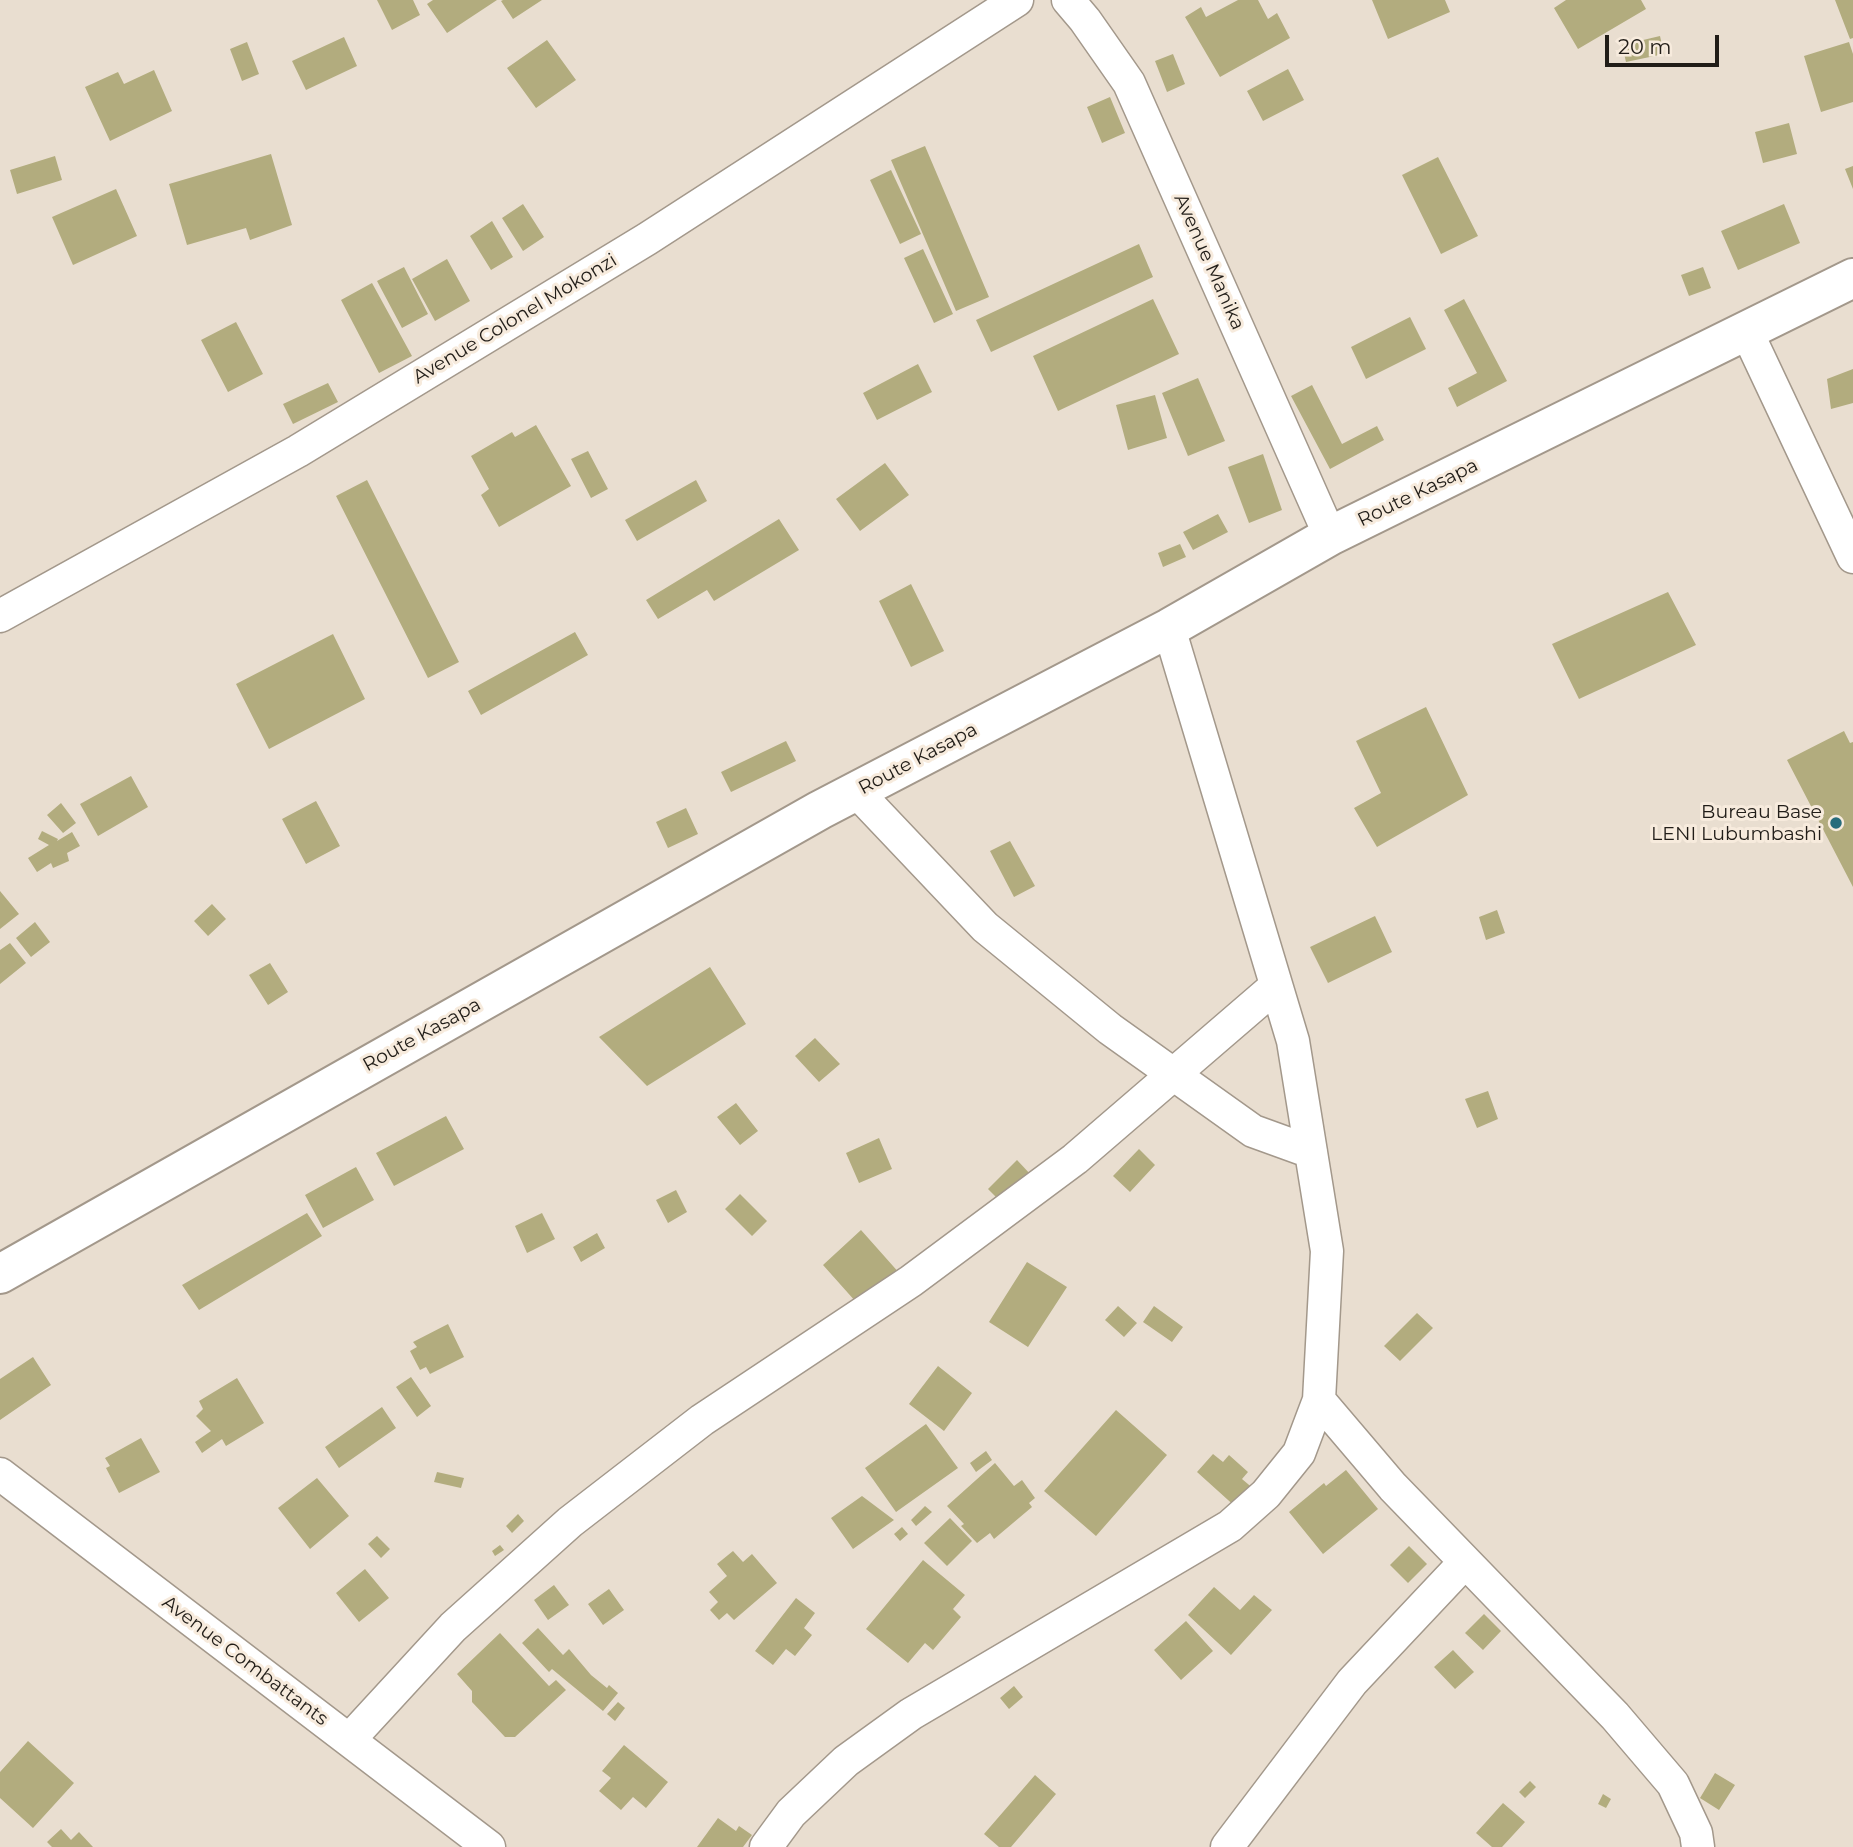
<!DOCTYPE html>
<html>
<head>
<meta charset="utf-8">
<style>
  body { margin:0 }
  #map { position:relative; width:1853px; height:1847px; overflow:hidden; background:#e9ded0; font-family:Montserrat,sans-serif }
  canvas { display:block }
  .scale { position:absolute; left:1605px; top:35px; width:114px; height:32px; box-sizing:border-box; border:4px solid #211d18; border-top:0; padding-left:9px; font-size:21px; line-height:24px; white-space:nowrap; color:#211d18; -webkit-text-stroke:5px #f7ebdd; paint-order:stroke }
</style>
</head>
<body>
<div id="map">
<canvas width="1853" height="1847"></canvas>
<div class="scale">20 m</div>
</div>
<script>
const g = document.querySelector('canvas').getContext('2d');
g.lineJoin = 'round';
function fill(path, color) {
  g.fillStyle = color;
  g.fill(path, 'evenodd');
}
function trace(path, color, width, dash) {
  g.strokeStyle = color;
  g.lineWidth = width;
  g.lineCap = dash ? 'butt' : 'round';
  g.setLineDash(dash || []);
  g.stroke(path);
}
function label(font, color, halo, rows, align = 'center') {
  g.font = font + ' Montserrat,sans-serif';
  g.lineWidth = 6;
  g.setLineDash([]);
  g.textBaseline = 'middle';
  g.strokeStyle = halo;
  g.fillStyle = color;
  for (const [text, x, y, turn = 0] of rows) {
    g.save();
    g.translate(x, y);
    g.rotate((+turn || 0) * Math.PI / 180);
    g.textAlign = isNaN(turn) ? turn : align;
    if (halo) g.strokeText(text, 0, 0);
    g.fillText(text, 0, 0);
    g.restore();
  }
}
const building = new Path2D(`
  M 377,0 L 413,0 L 420,15 L 392,30 Z
  M 433,0 L 497,0 L 447,33 L 427,4 Z
  M 503,0 L 542,0 L 513,19 L 501,1 Z
  M 1238,0 L 1258,0 L 1268,19 L 1277,13 L 1290,38 L 1220,77 L 1185,17 L 1201,7 L 1206,17 Z
  M 1372,0 L 1445,0 L 1450,12 L 1388,39 Z
  M 1566,0 L 1641,0 L 1646,9 L 1578,49 L 1554,8 Z
  M 1835,0 L 1853,0 L 1853,38 L 1850,39 Z
  M 1660,36 L 1664,54 L 1626,62 L 1622,45 Z
  M 344,37 L 357,66 L 306,90 L 292,61 Z
  M 547,40 L 576,80 L 536,108 L 507,68 Z
  M 247,42 L 259,74 L 242,81 L 230,49 Z
  M 1849,42 L 1853,54 L 1853,102 L 1821,112 L 1804,56 Z
  M 1173,54 L 1185,84 L 1167,92 L 1155,61 Z
  M 1288,69 L 1304,100 L 1263,121 L 1247,91 Z
  M 154,70 L 172,111 L 110,141 L 85,87 L 118,72 L 124,84 Z
  M 1110,97 L 1125,133 L 1102,143 L 1087,107 Z
  M 1789,123 L 1797,154 L 1763,163 L 1755,132 Z
  M 925,146 L 989,297 L 956,311 L 891,160 Z
  M 271,154 L 292,225 L 250,240 L 246,228 L 187,245 L 169,184 Z
  M 55,156 L 62,180 L 17,194 L 10,170 Z
  M 1438,157 L 1478,236 L 1441,254 L 1402,175 Z
  M 1853,166 L 1853,189 L 1845,169 Z
  M 891,170 L 921,234 L 900,244 L 870,180 Z
  M 116,189 L 137,236 L 73,265 L 52,217 Z
  M 523,204 L 544,237 L 523,251 L 502,218 Z
  M 1784,204 L 1800,243 L 1738,270 L 1721,231 Z
  M 492,221 L 513,257 L 491,270 L 470,236 Z
  M 1139,244 L 1153,277 L 991,352 L 976,320 Z
  M 923,249 L 953,314 L 934,323 L 904,258 Z
  M 447,259 L 470,301 L 435,321 L 412,279 Z
  M 404,267 L 428,314 L 402,328 L 377,281 Z
  M 1703,267 L 1711,288 L 1689,296 L 1681,275 Z
  M 372,283 L 412,356 L 379,373 L 341,300 Z
  M 1153,299 L 1179,354 L 1058,411 L 1033,356 Z
  M 1464,299 L 1507,381 L 1457,407 L 1448,388 L 1477,373 L 1444,310 Z
  M 1410,317 L 1426,349 L 1366,379 L 1351,347 Z
  M 236,322 L 263,374 L 228,392 L 201,340 Z
  M 918,364 L 932,392 L 877,420 L 863,393 Z
  M 1853,369 L 1853,403 L 1831,409 L 1827,379 Z
  M 1198,378 L 1225,441 L 1188,456 L 1162,393 Z
  M 328,383 L 338,402 L 293,424 L 283,404 Z
  M 1312,385 L 1342,444 L 1377,426 L 1384,440 L 1330,469 L 1291,396 Z
  M 1155,395 L 1167,438 L 1128,450 L 1116,405 Z
  M 536,425 L 571,486 L 499,527 L 481,495 L 489,489 L 471,456 L 512,432 L 515,437 Z
  M 588,451 L 608,489 L 591,498 L 571,459 Z
  M 1263,454 L 1282,510 L 1249,523 L 1228,467 Z
  M 885,463 L 909,495 L 860,531 L 836,499 Z
  M 367,480 L 459,662 L 428,678 L 336,496 Z
  M 696,480 L 707,501 L 637,541 L 625,520 Z
  M 1218,514 L 1228,532 L 1193,550 L 1183,532 Z
  M 779,519 L 799,550 L 714,601 L 707,590 L 658,619 L 646,600 Z
  M 1180,544 L 1186,557 L 1163,567 L 1158,553 Z
  M 911,584 L 944,651 L 911,667 L 879,601 Z
  M 1668,592 L 1696,645 L 1579,699 L 1552,644 Z
  M 575,632 L 588,655 L 481,715 L 468,691 Z
  M 333,634 L 365,699 L 269,749 L 236,684 Z
  M 1426,707 L 1468,795 L 1377,847 L 1354,808 L 1381,793 L 1356,741 Z
  M 1844,731 L 1850,743 L 1853,742 L 1853,887 L 1787,760 Z
  M 786,741 L 796,761 L 731,792 L 721,772 Z
  M 131,776 L 148,807 L 98,836 L 80,804 Z
  M 316,801 L 340,846 L 306,864 L 282,819 Z
  M 61,803 L 76,823 L 63,833 L 47,815 Z
  M 686,808 L 698,834 L 668,848 L 656,822 Z
  M 42,831 L 58,839 L 57,841 L 72,832 L 80,846 L 67,853 L 69,861 L 53,868 L 51,863 L 37,872 L 28,858 L 49,845 L 38,839 Z
  M 1010,841 L 1035,886 L 1014,897 L 990,851 Z
  M 0,891 L 19,914 L 0,929 Z
  M 212,904 L 226,919 L 208,936 L 194,921 Z
  M 1497,910 L 1505,933 L 1486,940 L 1479,917 Z
  M 1375,916 L 1392,952 L 1328,983 L 1310,947 Z
  M 35,922 L 50,942 L 31,957 L 16,938 Z
  M 10,943 L 26,963 L 0,984 L 0,950 Z
  M 270,963 L 288,992 L 268,1005 L 249,975 Z
  M 710,967 L 746,1024 L 647,1086 L 599,1037 Z
  M 815,1038 L 840,1064 L 819,1082 L 795,1056 Z
  M 1488,1091 L 1498,1119 L 1477,1128 L 1465,1099 Z
  M 736,1103 L 758,1131 L 740,1145 L 717,1117 Z
  M 446,1116 L 464,1149 L 394,1186 L 376,1153 Z
  M 879,1138 L 892,1169 L 859,1183 L 846,1153 Z
  M 1139,1149 L 1155,1165 L 1130,1192 L 1113,1176 Z
  M 1017,1160 L 1032,1176 L 1003,1204 L 988,1189 Z
  M 356,1167 L 374,1200 L 323,1228 L 305,1195 Z
  M 676,1190 L 687,1212 L 668,1223 L 656,1200 Z
  M 740,1194 L 767,1221 L 752,1236 L 725,1209 Z
  M 307,1213 L 322,1236 L 199,1310 L 182,1285 Z
  M 542,1213 L 555,1239 L 527,1253 L 515,1226 Z
  M 861,1230 L 901,1275 L 856,1302 L 823,1265 Z
  M 597,1233 L 605,1248 L 581,1262 L 573,1247 Z
  M 1027,1262 L 1067,1287 L 1028,1347 L 989,1322 Z
  M 1118,1306 L 1137,1323 L 1124,1337 L 1105,1320 Z
  M 1154,1306 L 1183,1327 L 1172,1342 L 1143,1322 Z
  M 1417,1313 L 1433,1328 L 1400,1361 L 1384,1346 Z
  M 448,1324 L 464,1357 L 430,1374 L 426,1367 L 420,1370 L 410,1351 L 417,1347 L 413,1342 Z
  M 33,1357 L 51,1385 L 0,1420 L 0,1379 Z
  M 938,1366 L 972,1393 L 944,1431 L 909,1404 Z
  M 411,1377 L 431,1406 L 417,1417 L 396,1387 Z
  M 237,1378 L 264,1423 L 226,1446 L 222,1439 L 202,1453 L 195,1442 L 211,1431 L 196,1416 L 203,1409 L 199,1401 Z
  M 382,1407 L 396,1428 L 339,1468 L 325,1447 Z
  M 1116,1410 L 1167,1455 L 1096,1536 L 1044,1491 Z
  M 926,1424 L 958,1468 L 896,1512 L 865,1468 Z
  M 141,1438 L 160,1472 L 119,1493 L 106,1468 L 110,1466 L 105,1458 Z
  M 986,1451 L 992,1460 L 976,1472 L 970,1463 Z
  M 1213,1454 L 1223,1462 L 1229,1455 L 1248,1472 L 1242,1479 L 1255,1490 L 1238,1509 L 1197,1472 Z
  M 995,1463 L 1014,1486 L 1022,1480 L 1035,1498 L 1029,1503 L 1032,1507 L 994,1539 L 990,1533 L 977,1543 L 961,1526 L 964,1524 L 947,1506 Z
  M 1346,1470 L 1378,1509 L 1323,1554 L 1289,1512 L 1324,1483 L 1326,1486 Z
  M 437,1472 L 464,1478 L 461,1488 L 434,1482 Z
  M 317,1478 L 349,1516 L 310,1549 L 278,1508 Z
  M 862,1496 L 894,1520 L 853,1549 L 831,1518 Z
  M 925,1506 L 932,1512 L 916,1526 L 911,1520 Z
  M 518,1514 L 524,1521 L 512,1533 L 506,1526 Z
  M 950,1518 L 972,1541 L 947,1566 L 924,1543 Z
  M 902,1527 L 908,1534 L 900,1541 L 894,1534 Z
  M 377,1536 L 390,1549 L 381,1558 L 368,1544 Z
  M 500,1545 L 504,1550 L 495,1556 L 492,1551 Z
  M 1409,1546 L 1427,1564 L 1408,1583 L 1390,1565 Z
  M 733,1551 L 743,1562 L 752,1554 L 777,1583 L 734,1620 L 727,1613 L 719,1620 L 710,1610 L 718,1602 L 709,1592 L 727,1576 L 717,1564 Z
  M 923,1560 L 965,1595 L 953,1609 L 961,1617 L 933,1650 L 925,1643 L 908,1663 L 866,1629 Z
  M 365,1569 L 389,1598 L 359,1622 L 336,1593 Z
  M 554,1585 L 569,1605 L 548,1620 L 534,1600 Z
  M 1214,1587 L 1240,1610 L 1254,1595 L 1272,1610 L 1231,1655 L 1188,1615 Z
  M 609,1589 L 624,1610 L 603,1625 L 588,1604 Z
  M 796,1598 L 815,1613 L 804,1628 L 812,1635 L 795,1656 L 786,1649 L 773,1665 L 755,1651 Z
  M 1484,1614 L 1501,1631 L 1483,1650 L 1465,1633 Z
  M 1186,1621 L 1213,1651 L 1181,1680 L 1154,1650 Z
  M 538,1628 L 563,1655 L 569,1649 L 591,1675 L 607,1688 L 609,1685 L 618,1693 L 603,1711 L 552,1669 L 549,1672 L 522,1643 Z
  M 500,1633 L 549,1686 L 556,1680 L 566,1690 L 515,1737 L 505,1737 L 472,1702 L 472,1691 L 457,1674 Z
  M 1453,1650 L 1474,1672 L 1455,1689 L 1434,1667 Z
  M 1014,1686 L 1023,1697 L 1009,1709 L 1000,1698 Z
  M 618,1702 L 625,1708 L 615,1721 L 607,1714 Z
  M 28,1741 L 74,1783 L 33,1828 L 0,1798 L 0,1772 Z
  M 624,1745 L 668,1782 L 646,1808 L 633,1797 L 621,1810 L 599,1791 L 611,1778 L 602,1771 Z
  M 1715,1773 L 1735,1785 L 1719,1810 L 1700,1798 Z
  M 1035,1775 L 1056,1794 L 1011,1847 L 999,1847 L 984,1834 Z
  M 1530,1781 L 1536,1787 L 1525,1798 L 1519,1792 Z
  M 1603,1794 L 1611,1799 L 1606,1808 L 1598,1804 Z
  M 1503,1803 L 1525,1822 L 1502,1847 L 1492,1847 L 1476,1833 Z
  M 718,1818 L 736,1831 L 739,1826 L 752,1835 L 743,1847 L 697,1847 Z
  M 61,1829 L 71,1840 L 79,1832 L 93,1847 L 52,1847 L 47,1842 Z`);
const street = new Path2D(`
  M 1068,0 L 1085,20 L 1129,83 L 1330,536
  M 1746,330 L 1853,557
  M 0,616 L 298,451 L 647,239 L 1017,0
  M 856,791 L 985,927 L 1110,1029 L 1253,1131 L 1311,1152
  M 1319,1400 L 1393,1487 L 1615,1716 L 1673,1784 L 1696,1833 L 1698,1847
  M 0,1474 L 489,1847
  M 349,1740 L 453,1627 L 570,1522 L 702,1420 L 911,1281 L 1075,1159 L 1276,986
  M 766,1847 L 791,1813 L 846,1761 L 911,1714 L 1230,1526 L 1266,1494 L 1299,1453 L 1319,1400 L 1327,1251 L 1293,1041 L 1169,628
  M 1227,1847 L 1352,1682 L 1465,1562`);
const secondary = new Path2D(`
  M 0,1274 L 820,810 L 1169,628 L 1330,536 L 1853,278`);
const markers = [
  [1836,823,7,"#276c7c"]
];
const streetNames = [
  ["Avenue Manika",1209,262,66],
  ["Avenue Colonel Mokonzi",515,319,-31],
  ["Route Kasapa",1418,493,-26],
  ["Route Kasapa",918,759,-28],
  ["Route Kasapa",422,1035,-29],
  ["Avenue Combattants",245,1661,37]
];
const poiNames = [
  ["Bureau Base",1822,812],
  ["LENI Lubumbashi",1822,834]
];
fill(building, '#b2ac7e');
trace(street, '#a3988b', 35);
trace(secondary, '#a3988b', 42);
trace(street, '#fff', 32);
trace(secondary, '#fff', 38);
for (const [x, y, r, color] of markers) {
  const dot = new Path2D();
  dot.arc(x, y, r, 0, 2 * Math.PI);
  g.fillStyle = color;
  g.fill(dot);
  trace(dot, '#f7ebdd', 2.5);
}
label('19px', '#211d18', '#f7ebdd', streetNames);
label('19px', '#211d18', '#f7ebdd', poiNames, 'right');
</script>
</body>
</html>
